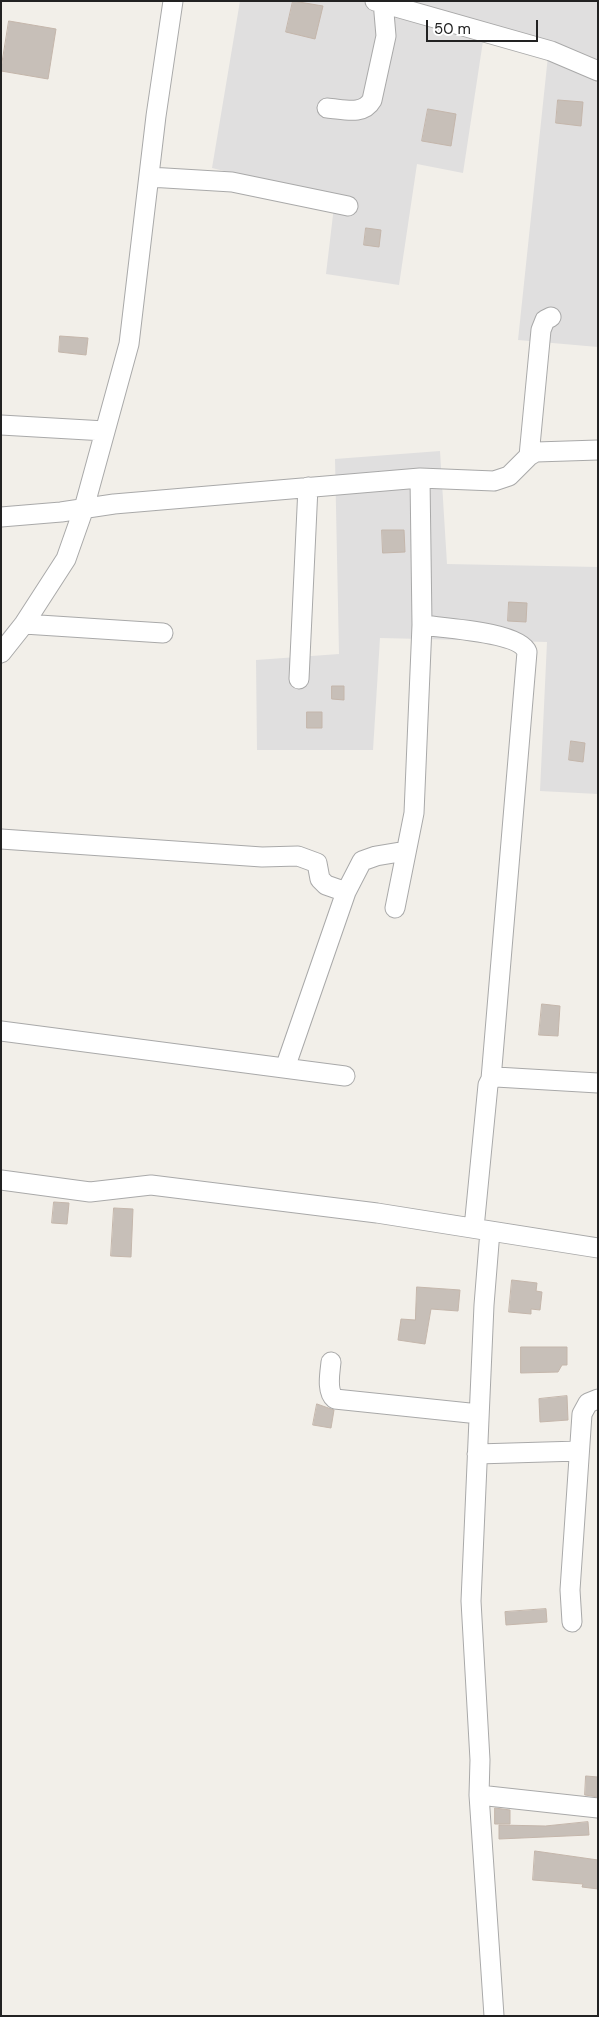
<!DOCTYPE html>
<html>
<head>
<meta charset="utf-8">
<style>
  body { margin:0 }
  #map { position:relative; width:599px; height:2017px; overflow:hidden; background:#f2efe9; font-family:"DM Sans",sans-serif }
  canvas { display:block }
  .frame { position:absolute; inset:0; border:2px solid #222; pointer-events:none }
  .scale { position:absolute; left:426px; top:20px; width:112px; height:22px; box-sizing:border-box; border:2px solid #222; border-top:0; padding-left:6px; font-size:15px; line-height:18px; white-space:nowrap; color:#222; -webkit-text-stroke:4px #fff; paint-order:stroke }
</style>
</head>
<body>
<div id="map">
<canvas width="599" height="2017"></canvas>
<div class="frame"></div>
<div class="scale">50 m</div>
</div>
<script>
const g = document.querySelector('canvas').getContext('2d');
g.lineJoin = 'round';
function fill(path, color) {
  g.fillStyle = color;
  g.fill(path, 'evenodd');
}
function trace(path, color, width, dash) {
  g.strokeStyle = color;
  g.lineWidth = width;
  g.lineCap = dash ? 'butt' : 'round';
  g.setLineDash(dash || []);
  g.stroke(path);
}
const residential = new Path2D(`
  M 240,1 L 598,1 L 598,347 L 518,340 L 548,56 L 483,41 L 463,173 L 417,164 L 399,285 L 326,274 L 335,198 L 212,168 Z
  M 440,451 L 447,564 L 598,567 L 598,794 L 540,791 L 547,642 L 380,638 L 373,750 L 257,750 L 256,660 L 339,654 L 335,459 Z`);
const building = new Path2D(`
  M 293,1 L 323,6 L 315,39 L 286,32 Z
  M 9,21 L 56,29 L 48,79 L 1,71 Z
  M 558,100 L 583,102 L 581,126 L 556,123 Z
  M 428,109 L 456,114 L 451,146 L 422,141 Z
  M 366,228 L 381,230 L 379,247 L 364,245 Z
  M 60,336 L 88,338 L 86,355 L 59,352 Z
  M 382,530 L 404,530 L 405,552 L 383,553 Z
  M 509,602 L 527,603 L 526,622 L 508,621 Z
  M 332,686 L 344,686 L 344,700 L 332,699 Z
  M 307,712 L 322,712 L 322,728 L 307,728 Z
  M 571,741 L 585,743 L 583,762 L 569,760 Z
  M 542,1004 L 560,1006 L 558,1036 L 539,1035 Z
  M 54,1202 L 69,1203 L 67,1224 L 52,1223 Z
  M 114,1208 L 133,1209 L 131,1257 L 111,1256 Z
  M 512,1280 L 537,1283 L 536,1291 L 542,1292 L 540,1310 L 531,1309 L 531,1314 L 509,1312 Z
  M 417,1287 L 460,1290 L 458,1311 L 431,1309 L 425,1344 L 398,1340 L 401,1319 L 415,1320 Z
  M 521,1347 L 567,1347 L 567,1365 L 562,1365 L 558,1372 L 521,1373 Z
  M 567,1396 L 568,1420 L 540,1422 L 539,1399 Z
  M 317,1404 L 334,1410 L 331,1428 L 313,1425 Z
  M 546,1609 L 547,1622 L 506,1625 L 505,1612 Z
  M 586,1776 L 598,1777 L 598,1797 L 585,1795 Z
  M 495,1808 L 510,1810 L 510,1824 L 495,1824 Z
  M 588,1822 L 589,1835 L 499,1839 L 499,1825 L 545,1826 Z
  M 535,1851 L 598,1860 L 598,1889 L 582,1887 L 583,1884 L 533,1880 Z`);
const minor = new Path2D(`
  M 375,1 L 551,51 L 598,71
  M 327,108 C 343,109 363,116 372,100 L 386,36 L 383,1
  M 149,177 L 232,182 L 348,206
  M 1,425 L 105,431
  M 529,456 L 541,330 L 545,320 L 551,317
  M 1,517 L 61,512 L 114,504 L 420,478 L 494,481 L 509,476 L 529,456 L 536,452 L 598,450
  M 24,624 L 163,633
  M 422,625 C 443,628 520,632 527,652 L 491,1079
  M 1,653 L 24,624 L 66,559 L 84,508 L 129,344 L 156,116 L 173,1
  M 299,679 L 308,487
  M 1,839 L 262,857 L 298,856 L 317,863 L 320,879 L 326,885 L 346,892 L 362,861 L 376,856 L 406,851
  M 395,908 L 414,813 L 422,625 L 420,478
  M 1,1031 L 345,1076
  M 285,1068 L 346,892
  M 1,1180 L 90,1192 L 151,1185 L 377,1213 L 598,1248
  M 474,1228 L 488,1085 L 491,1079 L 496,1077 L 598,1083
  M 490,1231 L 484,1305 L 471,1601 L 480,1760 L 479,1795 L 494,2016
  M 331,1362 C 330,1373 326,1391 335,1399 L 479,1414
  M 477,1454 L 579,1451
  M 572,1622 L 570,1590 L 582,1414 L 588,1403 L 598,1399
  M 479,1795 L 598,1808`);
fill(residential, '#e0dfdf');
fill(building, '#c7bfb8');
trace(building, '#c4b6ab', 1);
trace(minor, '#a9a9a9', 21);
trace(minor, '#fff', 19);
</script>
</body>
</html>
